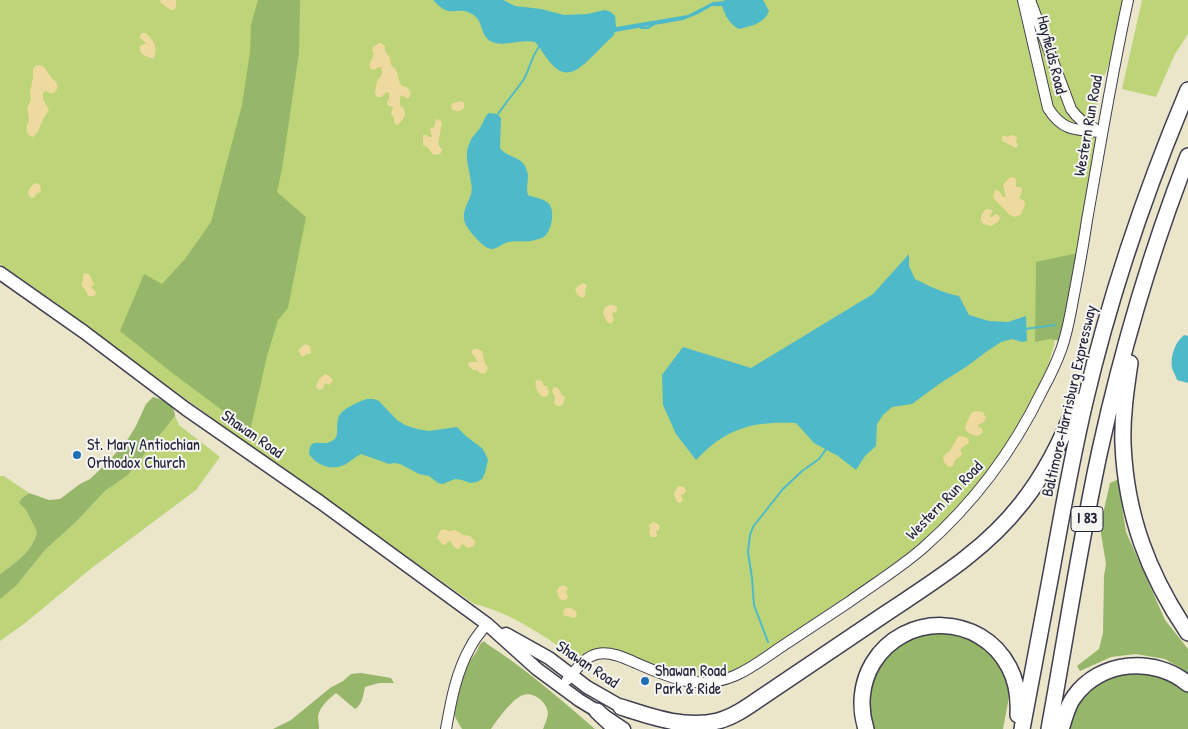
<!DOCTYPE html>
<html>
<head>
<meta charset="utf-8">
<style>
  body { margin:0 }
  canvas { display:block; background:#ebe5ca }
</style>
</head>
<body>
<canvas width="1188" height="729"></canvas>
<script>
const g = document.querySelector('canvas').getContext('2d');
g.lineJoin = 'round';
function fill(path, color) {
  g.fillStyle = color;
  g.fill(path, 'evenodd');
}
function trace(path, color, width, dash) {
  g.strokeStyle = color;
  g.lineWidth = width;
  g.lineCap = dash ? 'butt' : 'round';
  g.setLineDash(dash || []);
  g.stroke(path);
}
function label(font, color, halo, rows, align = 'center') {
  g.font = font + ' "Patrick Hand",sans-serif';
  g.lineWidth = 4;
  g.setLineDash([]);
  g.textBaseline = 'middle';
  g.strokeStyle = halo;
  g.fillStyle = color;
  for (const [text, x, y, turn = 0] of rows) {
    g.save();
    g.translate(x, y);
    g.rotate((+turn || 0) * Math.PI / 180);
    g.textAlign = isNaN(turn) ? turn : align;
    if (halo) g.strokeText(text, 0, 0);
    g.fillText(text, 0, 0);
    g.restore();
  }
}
const green = new Path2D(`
  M 0,0 L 1125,0 L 1115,48 L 1101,85 L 1095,117 L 1096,143 L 1064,319 L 1057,326 L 1054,345 L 1045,377 L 1032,404 L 994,465 L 968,497 L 941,527 L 888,570 L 767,653 L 731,673 L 719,677 L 693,678 L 676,673 L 627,653 L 615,649 L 604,648 L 594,649 L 585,653 L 577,659 C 546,637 512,613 474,604 L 239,438 L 51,300 L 0,264 Z
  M 1142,0 L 1188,0 L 1188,34 L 1175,54 L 1156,97 L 1122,89 Z
  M 175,416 L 179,425 L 220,457 L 196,490 L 93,567 L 24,624 L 0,641 L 0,599 L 16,586 L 45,550 L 77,521 L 105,491 L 128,475 Z
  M 0,476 L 4,476 L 29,493 L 21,499 L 19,503 L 26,510 L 37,532 C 33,551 15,563 0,574 Z`);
const forest = new Path2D(`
  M 258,0 L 300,0 L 299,53 L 282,169 L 277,192 L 306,217 L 288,308 L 278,320 L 267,356 L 250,431 L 171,372 L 120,331 L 144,274 L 162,284 L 185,259 L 211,222 L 242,105 L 250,52 L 251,25 Z
  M 1078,253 L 1061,341 L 1050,339 L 1035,342 L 1036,262 Z
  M 153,397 C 162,400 175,404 175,416 L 128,475 L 105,491 L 77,521 L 45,550 L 16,586 L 0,599 L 0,574 C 15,563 33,551 37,532 L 26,510 L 19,503 L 21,499 L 29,493 L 49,500 L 60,499 L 80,484 L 90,479 L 108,462 L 128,439 L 136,426 L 146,404 Z
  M 1119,479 L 1121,501 L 1126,532 L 1165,620 L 1188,649 L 1188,673 L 1165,659 L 1136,654 L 1111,657 L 1080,671 L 1077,666 L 1099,649 L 1103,633 L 1104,576 L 1106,564 L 1100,527 L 1110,483 Z
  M 943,629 L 988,646 L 1006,675 L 1009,697 L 1003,729 L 875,729 L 869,710 L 868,692 L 879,662 L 907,637 Z
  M 484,641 L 487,644 C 526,669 560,699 595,729 L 543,729 C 545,724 547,719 548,714 C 548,703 534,691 523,695 C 512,699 498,719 491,729 L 462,729 L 455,717 L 455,707 L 460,678 L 466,665 L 476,653 L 480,644 Z
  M 1148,671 L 1180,683 L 1188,692 L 1188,729 L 1070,729 L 1074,711 L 1086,692 L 1113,673 Z
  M 361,673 L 391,678 L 394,683 L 379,683 L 365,687 C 363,695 363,704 355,709 L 336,693 C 329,699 320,706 318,716 C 318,720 319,725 319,729 L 273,729 L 291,720 L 330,688 L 343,681 L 351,674 Z`);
const sand = new Path2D(`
  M 159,0 L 167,0 L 168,1 L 169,0 L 176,0 L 176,7 L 174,10 L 171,10 L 162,4 Z
  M 142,33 L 146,33 C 154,40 158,48 154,58 C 150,59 146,56 142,54 L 140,51 L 140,46 L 146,43 L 140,38 L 140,36 Z
  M 379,43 L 381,43 L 385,46 L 385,51 L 390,58 L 391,65 L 396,70 L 398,75 L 399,82 L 402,86 L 407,87 L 411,92 L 409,98 L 406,98 L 402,95 L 400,97 L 400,105 L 404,109 L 405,116 L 400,123 L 397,125 L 394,123 L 394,118 L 391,114 L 393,107 L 391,106 L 388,106 C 386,101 391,97 389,93 L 387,92 L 381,97 L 377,97 L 375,94 C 375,91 376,86 377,82 C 380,75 384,77 381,67 L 379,67 L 374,70 C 365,68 372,60 374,54 L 372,50 L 373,47 Z
  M 38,65 C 46,66 46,70 50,76 C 55,82 62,85 54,93 L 50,93 L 46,91 L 43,93 L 43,99 L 49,110 L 43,119 L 38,132 L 33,137 C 23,134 27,126 29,119 L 27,108 L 31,100 L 30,92 L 33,78 L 33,69 L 35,66 Z
  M 460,101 L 464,103 C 466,111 458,112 452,110 L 451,104 Z
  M 436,119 L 440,120 L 442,123 L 438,144 L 442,150 L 440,154 C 432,156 432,153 428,148 C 427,147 424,146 423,145 L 423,135 L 426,135 L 429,137 L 432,137 L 430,129 L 434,127 Z
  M 1012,135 L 1015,136 L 1017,137 L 1016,141 L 1018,145 L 1016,148 L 1002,141 L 1002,136 L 1005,136 L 1008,137 Z
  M 1012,177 L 1016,179 L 1016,187 L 1020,187 L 1022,188 L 1022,192 L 1019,198 L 1024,201 L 1025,205 L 1021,214 L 1016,217 L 1010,215 L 993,198 L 995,190 L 999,191 L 1003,197 L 1006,197 L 1003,185 L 1009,178 Z
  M 36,183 L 40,185 L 41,191 L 39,193 L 36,194 L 34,198 L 31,198 C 25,193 30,186 36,183 Z
  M 986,209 L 989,209 L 992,210 L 993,211 L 990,215 L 990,218 L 996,214 L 998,215 L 1000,218 L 998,222 L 991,226 L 983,224 C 979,219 981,214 986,209 Z
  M 84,273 L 89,274 L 94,284 L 91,287 L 95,291 L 96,294 L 94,296 L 88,296 L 85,289 L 82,286 L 82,283 Z
  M 584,283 L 587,286 L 585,291 L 585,296 L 582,298 L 577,294 L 575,289 L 579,285 Z
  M 609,305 L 613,305 L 617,307 L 617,310 L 616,312 L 612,313 L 614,320 L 611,324 L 607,322 L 603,313 L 605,307 Z
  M 305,344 L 310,346 L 311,352 L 310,354 L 307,354 L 302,357 L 299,352 L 298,350 Z
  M 474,349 L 478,349 L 482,351 L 485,363 L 488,368 L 485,374 L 480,373 L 477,370 L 473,370 L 468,365 L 469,362 L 478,362 L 472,353 L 472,350 Z
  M 325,374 L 329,376 L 333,380 L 332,382 L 329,385 L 325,383 L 323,389 L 319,390 L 316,387 L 319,379 Z
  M 536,380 L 542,381 L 544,386 L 547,386 L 549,391 L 548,396 L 543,397 C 538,393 534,387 536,380 Z
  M 554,387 L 558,388 L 560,391 L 561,394 L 565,397 L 563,404 L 560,406 L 555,405 L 554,402 L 555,397 L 552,391 Z
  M 976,411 L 983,412 L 986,418 L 984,422 L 978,425 L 978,426 L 981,428 L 983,431 L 981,434 L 977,436 C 959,431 966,426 971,413 Z
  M 959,436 L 966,437 C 973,443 966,445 961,448 L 960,450 L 962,453 L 961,456 L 955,460 L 953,466 L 948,467 L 944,462 L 943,456 L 950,451 L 957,438 Z
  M 679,486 L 684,487 L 686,491 L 685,493 L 681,495 L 683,500 L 682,502 L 679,503 L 676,500 L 674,494 L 676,489 Z
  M 653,522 L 656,523 L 660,526 L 659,530 L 656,531 L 657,535 L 656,537 L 651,537 L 649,533 L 650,529 L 649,525 Z
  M 443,529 L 449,531 L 456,530 L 463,535 L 470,536 L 475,541 L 474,546 L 468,548 L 464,545 L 462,544 L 459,549 L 457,549 L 453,546 L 450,540 L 445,545 L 442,544 L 437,538 L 440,531 Z
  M 563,585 L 568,588 L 566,592 L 568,597 L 566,600 L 562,600 L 559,598 L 557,591 L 559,587 Z
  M 566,608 C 571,607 575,609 577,613 L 576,617 L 572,618 L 569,616 L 564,616 L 563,611 Z`);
const water = new Path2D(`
  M 433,0 L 503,0 L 515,6 L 541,9 L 564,15 L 587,14 L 605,10 L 611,12 L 615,16 L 616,27 L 688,15 L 713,2 L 723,1 L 725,0 L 763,0 L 769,11 C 764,24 751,26 739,29 C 730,25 725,15 722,6 L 712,6 L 698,14 L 683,20 L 615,32 L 613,36 C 607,42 601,47 596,53 C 586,62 572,80 557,69 C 548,62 542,50 535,42 C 521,39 504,47 492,42 C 481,37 483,23 475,16 C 461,6 455,14 445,10 C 441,8 436,3 433,0 Z
  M 489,113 L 497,114 L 501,118 L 500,148 C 509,160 522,154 527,171 C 530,179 525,187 528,195 C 534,198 544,198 549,204 C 555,211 552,229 545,236 C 543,238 538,239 535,240 C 526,243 517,240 509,242 C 501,243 496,252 488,248 C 482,246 467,229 465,223 C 461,212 468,204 471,194 C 472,191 472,186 471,183 C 470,169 463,156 470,142 C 472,136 478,132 481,126 C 484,122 484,117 489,113 Z
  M 909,254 L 909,266 L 915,279 C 929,286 943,293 959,296 L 969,315 L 989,321 L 1008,322 L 1026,316 L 1027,341 L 1022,342 L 1012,339 L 1001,342 L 986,352 L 966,367 L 942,382 L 912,404 L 892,407 L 883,415 L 877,424 L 876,446 L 865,456 L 856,470 L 838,456 L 814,443 L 796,423 C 752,421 726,428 696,460 L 676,434 L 663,405 L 662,375 L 683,347 L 751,368 L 873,294 Z
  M 1184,335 L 1188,336 L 1188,383 L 1177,380 C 1176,376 1173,372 1172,368 C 1170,357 1175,342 1184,335 Z
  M 367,399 L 374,399 L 379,401 L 397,420 L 405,425 L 417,429 L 429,431 L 457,427 L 467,437 L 482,448 L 485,453 L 488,460 L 485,473 L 482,479 L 477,482 L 470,483 L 462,480 L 455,479 L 443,484 L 438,483 L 429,476 L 419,474 L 400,464 L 394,463 L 389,464 L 361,454 C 355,457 350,462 344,465 C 331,471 316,465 309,454 C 310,438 316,444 327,443 C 329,443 333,440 335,439 C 339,433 336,427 338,419 C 340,409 358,402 367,399 Z`);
const stream = new Path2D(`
  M 641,28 L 648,28 L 653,25
  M 498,114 C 506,102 516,91 524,79 C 530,68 531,57 539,47
  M 1025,329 L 1055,325
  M 768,642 L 754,605 L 752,578 L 748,552 L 750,535 L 753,527 L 782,490 L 802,471 L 819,459 L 827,448`);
const minor = new Path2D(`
  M 1023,0 L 1048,108 C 1063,132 1077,130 1102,132
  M 1030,0 L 1071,109 C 1078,119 1084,124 1094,128
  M 567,680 C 576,670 584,657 597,654 C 610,651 625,658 636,663 C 668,677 699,691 734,676 C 751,669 766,657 781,647 C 804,632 826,617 849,602 C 874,584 900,568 923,548 C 973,504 1013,451 1042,391 C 1049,378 1056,364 1061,350 C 1067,334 1070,317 1073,300 C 1078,274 1083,247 1087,220 C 1100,147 1112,73 1128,0
  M 446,729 C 451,701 456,672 471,646 C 475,638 481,631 487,624`);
const major = new Path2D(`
  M 0,273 L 84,332 L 186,409 L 320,502 L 487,624 L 537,669 L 579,700 L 597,711 L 624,729
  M 506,634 L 549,658 L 587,687 L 629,711`);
const highway = new Path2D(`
  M 1130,363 C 1126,390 1122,417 1123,444 C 1126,515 1148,574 1188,633
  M 621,707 C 652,717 685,729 718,721 C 733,717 746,708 759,699 C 802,670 845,641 888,612 C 936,580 985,550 1021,504 C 1046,473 1063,438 1077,401
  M 597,711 L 616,729
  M 866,729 C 859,707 861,683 873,663 C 904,612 981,613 1009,667 C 1017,682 1019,698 1018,715
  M 1022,729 C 1032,676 1042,623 1052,569 C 1062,513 1072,457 1085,402 C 1110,295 1145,192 1188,90
  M 1049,729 C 1066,636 1080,542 1100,450 C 1122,350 1151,251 1188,156
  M 1061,729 C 1065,718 1067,706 1074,697 C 1100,660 1155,656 1188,684`);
const markers = [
  [77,455,5,"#1f6fb2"],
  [645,681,5,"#1f6fb2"]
];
const shields = [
  [1087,519,32]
];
const shieldNames = [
  ["I 83",1087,519]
];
const streetNames = [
  ["Hayfields Road",1051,55,76],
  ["Western Run Road",1089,126,-80],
  ["Baltimore-Harrisburg Expressway",1070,401,-77],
  ["Shawan Road",252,435,35],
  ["Western Run Road",945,501,-46],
  ["Shawan Road",587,665,34]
];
const poiNames = [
  ["St. Mary Antiochian",87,446],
  ["Orthodox Church",87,464],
  ["Shawan Road",655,672],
  ["Park & Ride",655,690]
];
fill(green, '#bed479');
fill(forest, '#96b669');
fill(sand, '#eeda9e');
fill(water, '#4ebac9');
trace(stream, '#4ebac9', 2);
trace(minor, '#403f50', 12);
trace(major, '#403f50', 15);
trace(highway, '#403f50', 18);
trace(minor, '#fff', 10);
trace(major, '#fff', 12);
trace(highway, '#fff', 15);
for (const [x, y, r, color] of markers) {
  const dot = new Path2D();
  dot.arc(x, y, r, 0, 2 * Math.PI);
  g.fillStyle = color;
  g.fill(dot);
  trace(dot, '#f6f6f2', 2);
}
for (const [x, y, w] of shields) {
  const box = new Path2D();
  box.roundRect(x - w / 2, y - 12.5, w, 25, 4);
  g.fillStyle = '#f6f6f2';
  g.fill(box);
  trace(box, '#22223b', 1);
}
label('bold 15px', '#22223b', null, shieldNames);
label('16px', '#22223b', '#f6f6f2', streetNames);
label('16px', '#22223b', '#f6f6f2', poiNames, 'left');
</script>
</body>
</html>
